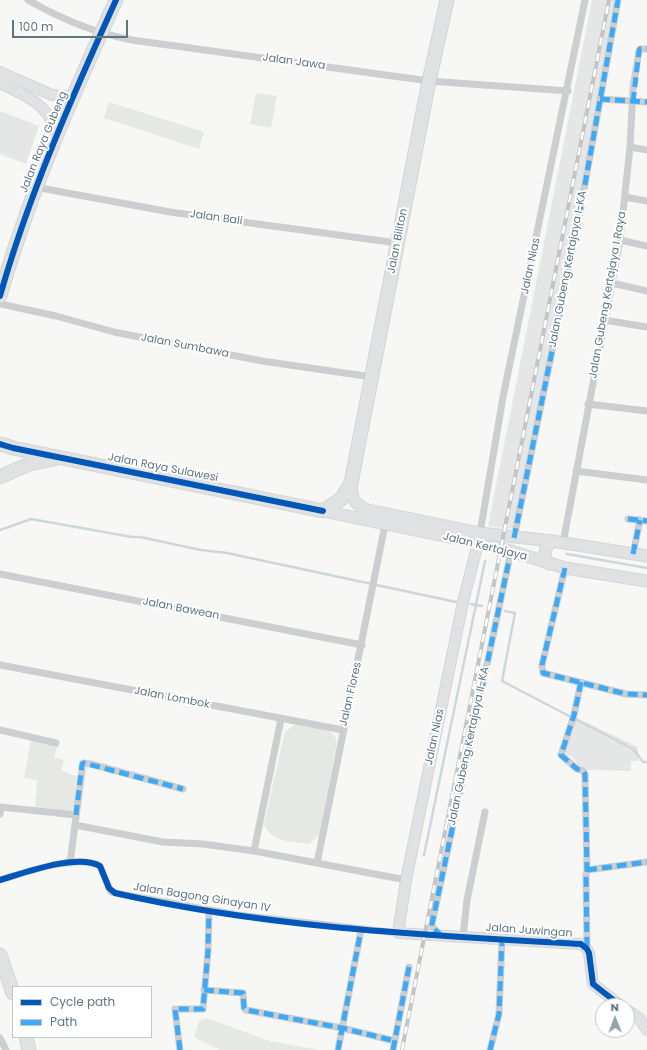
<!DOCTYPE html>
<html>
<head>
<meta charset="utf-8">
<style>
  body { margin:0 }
  #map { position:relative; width:647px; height:1050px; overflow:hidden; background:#f7f7f6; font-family:Poppins,sans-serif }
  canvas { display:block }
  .legend { position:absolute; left:12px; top:986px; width:140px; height:52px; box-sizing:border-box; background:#fff; border:1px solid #bfc8cd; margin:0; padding:5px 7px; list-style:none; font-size:12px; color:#607582 }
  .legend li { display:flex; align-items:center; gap:8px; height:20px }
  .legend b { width:20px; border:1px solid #bfc8cd }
  .north { position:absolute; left:595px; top:998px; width:40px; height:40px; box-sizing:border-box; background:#fff; border:1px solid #bfc8cd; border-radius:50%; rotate:359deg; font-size:11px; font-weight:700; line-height:16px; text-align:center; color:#607582 }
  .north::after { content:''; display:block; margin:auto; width:14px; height:18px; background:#95a2ab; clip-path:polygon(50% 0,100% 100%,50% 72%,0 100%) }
  .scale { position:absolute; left:12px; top:20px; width:116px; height:18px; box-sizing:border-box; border:2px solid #607582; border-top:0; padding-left:5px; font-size:12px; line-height:14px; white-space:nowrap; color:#607582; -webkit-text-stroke:3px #fff; paint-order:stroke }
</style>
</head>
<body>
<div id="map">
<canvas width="647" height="1050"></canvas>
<ul class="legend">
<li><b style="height:5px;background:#0057b8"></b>Cycle path</li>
<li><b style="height:5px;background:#3fa9f5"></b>Path</li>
</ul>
<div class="north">N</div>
<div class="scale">100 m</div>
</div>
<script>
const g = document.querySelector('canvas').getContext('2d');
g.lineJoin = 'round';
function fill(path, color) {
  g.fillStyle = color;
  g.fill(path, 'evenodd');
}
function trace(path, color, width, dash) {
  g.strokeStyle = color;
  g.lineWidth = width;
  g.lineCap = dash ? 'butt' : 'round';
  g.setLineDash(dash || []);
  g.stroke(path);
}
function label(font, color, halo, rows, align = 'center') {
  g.font = font + ' Poppins,sans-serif';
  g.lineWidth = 4;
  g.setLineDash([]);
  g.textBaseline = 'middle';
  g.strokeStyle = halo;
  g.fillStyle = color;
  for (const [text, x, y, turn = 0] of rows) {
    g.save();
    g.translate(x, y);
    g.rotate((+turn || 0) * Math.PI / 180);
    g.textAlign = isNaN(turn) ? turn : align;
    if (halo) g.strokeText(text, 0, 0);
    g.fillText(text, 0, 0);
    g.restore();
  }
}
const built = new Path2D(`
  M 592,0 L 617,0 L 588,153 L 513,529 L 488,526 Z
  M 0,111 L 39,126 L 26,164 L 0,154 Z
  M 575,717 L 638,747 L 638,761 L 631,761 L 631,771 L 581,770 L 573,757 L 563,753 Z`);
const green = new Path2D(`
  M 256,93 L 277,96 L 271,128 L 250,124 Z
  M 109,102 L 204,132 L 199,149 L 104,118 Z
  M 297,724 C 310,726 334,726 337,742 L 319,835 L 309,844 C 291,841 271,843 264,824 L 285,731 Z
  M 31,739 L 58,745 L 54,757 L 64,760 L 61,770 L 80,778 L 74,812 L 35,807 L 37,780 L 24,778 Z
  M 206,1018 L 270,1041 L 320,1050 L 220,1050 L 194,1037 L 199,1021 Z`);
const stream = new Path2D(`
  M 0,530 L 31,519 L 132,537 L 140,537 L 201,550 L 227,553 L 456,602
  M 567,554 L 647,568
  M 471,604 L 482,606
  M 505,611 L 515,613 L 502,681 L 571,717
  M 575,719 L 633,749 L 643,762 L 647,762
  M 424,855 L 485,561`);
const street = new Path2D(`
  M 28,0 C 61,19 94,33 132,40 L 429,81 L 568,91
  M 600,99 L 647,102
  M 630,147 L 647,150
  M 35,187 L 170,212 L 397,243
  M 625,197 L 647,201
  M 620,240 L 647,246
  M 612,283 L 647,291
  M 0,304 L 56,316 L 114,332 L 262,361 L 372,377
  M 604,320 L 647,327
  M 588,404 L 647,411
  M 576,471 L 647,480
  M 628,519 L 647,521
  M 480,533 L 503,397 L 585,0
  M 514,538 L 578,223 L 618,0
  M 563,543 L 620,240 L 630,147 L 633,88 L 639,51 L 640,49 L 647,49
  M 633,554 L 640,520
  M 565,568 L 542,665 L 543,673 L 626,694 L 647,695
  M 0,574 L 362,645
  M 0,665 L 343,730
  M 581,682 L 574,715 L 561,755 L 577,769 L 583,771 L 585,774 L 587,870 L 586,874 L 587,949
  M 0,730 L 56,743
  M 0,814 L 1,807 L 76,815
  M 75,825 L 163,842 L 203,844 L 254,851 L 406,880
  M 254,851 L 281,719
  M 70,863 L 83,763 L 91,764 L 183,789
  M 317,863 L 385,525
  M 587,870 L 647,862
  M 0,880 C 24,873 77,853 100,866 L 109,888 L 111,892 L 120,894 L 238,915 L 398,933
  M 443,936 L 432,927 L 432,924 L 511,551
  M 463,937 L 467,900 L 485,812
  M 204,990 L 243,993 L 244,1008 L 246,1010 L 342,1028 L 395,1041
  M 0,1038 L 6,1050
  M 180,1050 L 175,1009 L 203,1009 L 208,951 L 209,911
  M 338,1050 L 361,930
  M 393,1050 L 409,967
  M 490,1050 L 499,1014 L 502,939`);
const secondary = new Path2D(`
  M 0,72 L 52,95 L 73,97
  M 0,83 C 30,98 43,101 58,132
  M 478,543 L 463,602 L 406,880 L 398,933 L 581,944 L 587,949 L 589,953 L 593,984 L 621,1006
  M 627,1010 L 639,1018 L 647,1030`);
const primary = new Path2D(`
  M 351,483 C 351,497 354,505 368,510 L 480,533 L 552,541 L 647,556
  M 323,511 L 478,543 L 511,551 L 565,568 L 647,581
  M 549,564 C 543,556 544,547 552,541`);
const highway = new Path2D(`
  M 0,296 C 29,194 72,97 116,0
  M 0,444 L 13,448 L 323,511 L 341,499 L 351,483 L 429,81 L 447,0
  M 0,477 L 29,464 L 54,459
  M 0,955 L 13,993
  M 26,1037 L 29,1050`);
const rail = new Path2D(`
  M 402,1050 L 609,0`);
const quiet = new Path2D(`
  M 600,99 L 647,102
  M 633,102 L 639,51 L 640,49 L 647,49
  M 628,519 L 647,521
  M 514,538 L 578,223 L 618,0
  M 633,554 L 640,520
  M 565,568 L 542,665 L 543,673 L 626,694 L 647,695
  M 581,682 L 574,715 L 561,755 L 577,769 L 583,771 L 585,774 L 587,870 L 586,874 L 587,949
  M 76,815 L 82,764 L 84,763 L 183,789
  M 587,870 L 647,862
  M 442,936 L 432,927 L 432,924 L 511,551
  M 204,990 L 243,993 L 244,1008 L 246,1010 L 342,1028 L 395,1041
  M 180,1050 L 175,1009 L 203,1009 L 208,951 L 209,911
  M 338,1050 L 361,930
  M 393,1050 L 409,967
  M 490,1050 L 499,1014 L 502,939`);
const cycleway = new Path2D(`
  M 0,296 C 29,194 72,97 116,0
  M 0,444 L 13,448 L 323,511
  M 0,880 C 24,873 77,853 100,866 L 109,888 L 115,893 C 268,928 425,935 581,944 L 587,949 L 589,953 L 593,984 L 621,1006`);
const streetNames = [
  ["Jalan Jawa",294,62,8],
  ["Jalan Raya Gubeng",44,142,-68],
  ["Jalan Bali",216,218,8],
  ["Jalan Biliton",398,241,-79],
  ["Jalan Nias",531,266,-78],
  ["Jalan Gubeng Kertajaya I-KA",568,269,-79],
  ["Jalan Gubeng Kertajaya I Raya",608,295,-80],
  ["Jalan Sumbawa",185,346,11],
  ["Jalan Raya Sulawesi",163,468,11],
  ["Jalan Kertajaya",485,547,14],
  ["Jalan Bawean",181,609,11],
  ["Jalan Flores",351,694,-77],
  ["Jalan Lombok",172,698,11],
  ["Jalan Nias",435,737,-78],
  ["Jalan Gubeng Kertajaya II-KA",469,746,-78],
  ["Jalan Bagong Ginayan IV",202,898,9],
  ["Jalan Juwingan",529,931,4]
];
fill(built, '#e5e7e7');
fill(green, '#e6e9e3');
trace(stream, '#cdd6d9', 2.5);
trace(secondary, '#d4d5d6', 12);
trace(primary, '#d4d5d6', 13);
trace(highway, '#d4d5d5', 15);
trace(street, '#cccecf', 7);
trace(secondary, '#e0e1e2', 10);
trace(primary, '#e0e1e2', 11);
trace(highway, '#e0e1e2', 13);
trace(rail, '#c2c4c5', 4);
trace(rail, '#fff', 2.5, [8]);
trace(quiet, '#3fa9f5', 5, [10, 5]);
trace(cycleway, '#0057b8', 6);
label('11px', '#607582', '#fff', streetNames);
</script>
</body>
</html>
